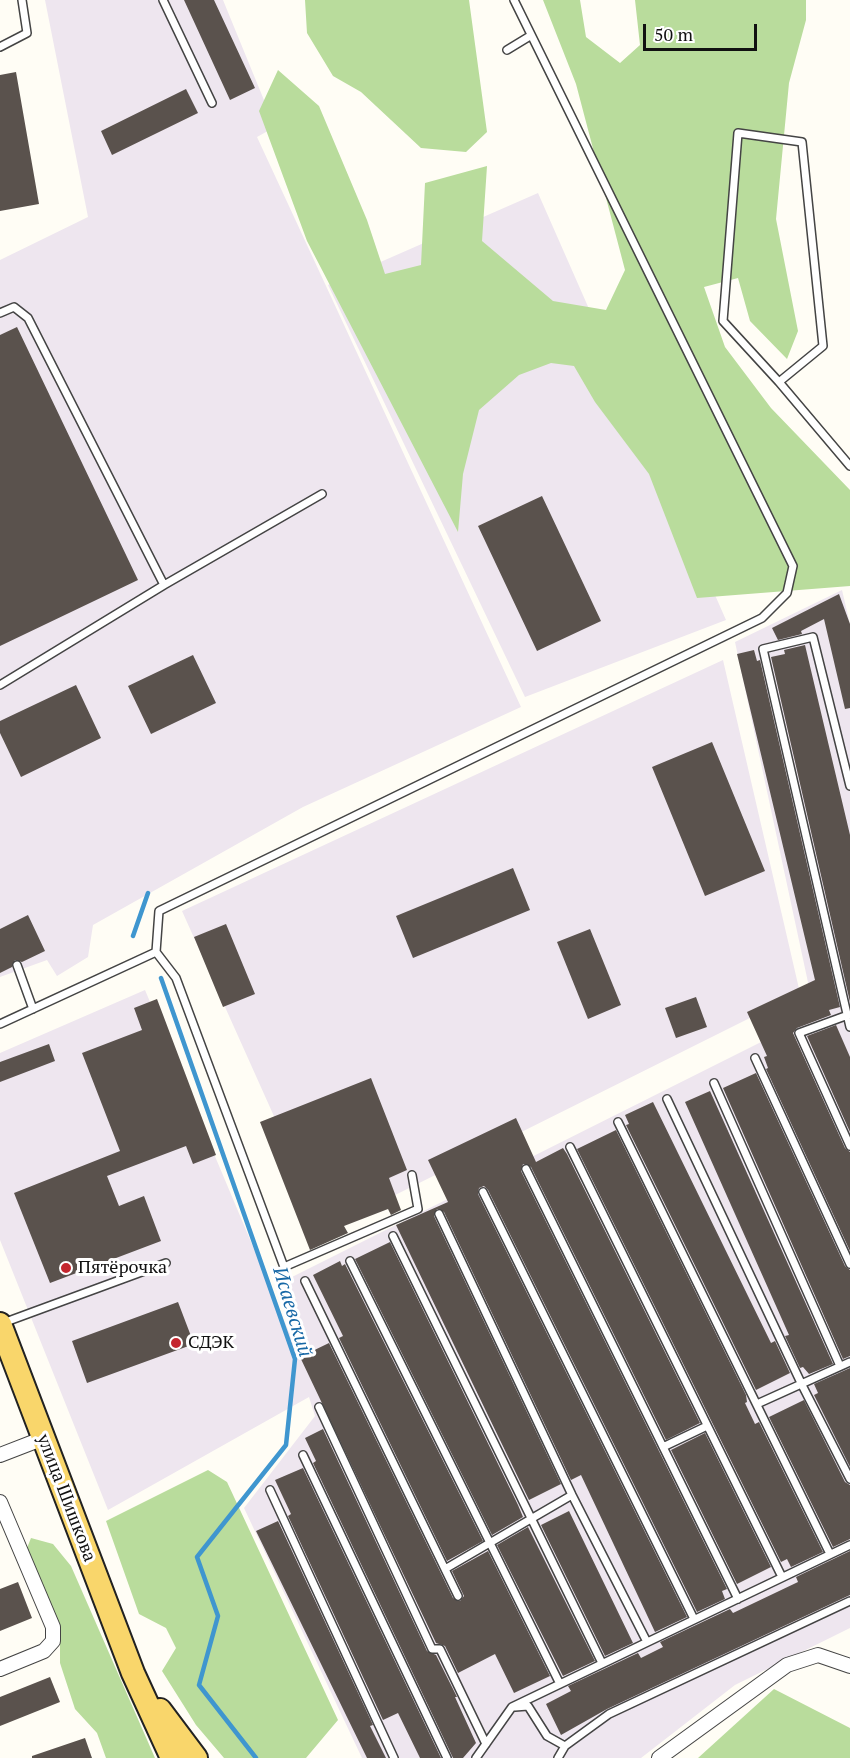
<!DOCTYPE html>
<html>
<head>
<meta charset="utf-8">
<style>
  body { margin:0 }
  #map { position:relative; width:850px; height:1758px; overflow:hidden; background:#fffdf5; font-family:"PT Serif",serif }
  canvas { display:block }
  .scale { position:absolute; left:643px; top:24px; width:114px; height:27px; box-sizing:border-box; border:3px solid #111; border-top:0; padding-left:8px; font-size:18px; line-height:21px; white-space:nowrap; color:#111; -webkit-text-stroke:4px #fff; paint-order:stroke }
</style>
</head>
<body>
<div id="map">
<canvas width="850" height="1758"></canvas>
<div class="scale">50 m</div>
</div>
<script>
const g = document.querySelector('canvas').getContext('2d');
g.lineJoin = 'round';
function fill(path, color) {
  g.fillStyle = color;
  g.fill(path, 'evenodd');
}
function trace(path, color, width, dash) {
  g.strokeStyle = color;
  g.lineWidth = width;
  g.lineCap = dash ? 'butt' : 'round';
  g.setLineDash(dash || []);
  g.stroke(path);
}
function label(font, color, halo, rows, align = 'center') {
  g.font = font + ' "PT Serif",serif';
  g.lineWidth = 6;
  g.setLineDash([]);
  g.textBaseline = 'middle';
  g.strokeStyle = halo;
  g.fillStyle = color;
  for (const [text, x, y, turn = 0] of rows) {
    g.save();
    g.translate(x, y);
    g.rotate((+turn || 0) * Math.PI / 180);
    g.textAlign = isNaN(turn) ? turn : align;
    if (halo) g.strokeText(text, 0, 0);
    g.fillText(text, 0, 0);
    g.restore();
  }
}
const industrial = new Path2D(`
  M 45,0 L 223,0 L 275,127 L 257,137 L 521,707 L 303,807 L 93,925 L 88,957 L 57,976 L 47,960 L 0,977 L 0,260 L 88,217 Z
  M 538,193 L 726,620 L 525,697 L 328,285 Z
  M 842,590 L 850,624 L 850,1628 L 735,1685 L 641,1758 L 362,1758 L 244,1508 L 315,1416 L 309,1397 L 108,1510 L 0,1240 L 0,1053 L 145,990 L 294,1344 L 278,1284 L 815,1015 L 735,642 Z
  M 723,660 L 800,993 L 325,1230 L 182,911 Z`);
const forest = new Path2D(`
  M 305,0 L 469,0 L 487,132 L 466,152 L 421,148 L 361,92 L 333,76 L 307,33 Z
  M 543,0 L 580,0 L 586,37 L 620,63 L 640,45 L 635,0 L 806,0 L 806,20 L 789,83 L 776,219 L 798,331 L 787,359 L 750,321 L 738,278 L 704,287 L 725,347 L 771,408 L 850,490 L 850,586 L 697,598 L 649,474 L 595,402 L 574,366 L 551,363 L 519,375 L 479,410 L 463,474 L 458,532 L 307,241 L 259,111 L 278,70 L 319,106 L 367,220 L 385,274 L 421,265 L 425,183 L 487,166 L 482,241 L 553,301 L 606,310 L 625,270 L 576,84 Z
  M 208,1470 L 227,1482 L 338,1720 L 306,1758 L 224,1758 L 196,1725 L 162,1671 L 176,1648 L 166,1628 L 139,1614 L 106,1521 Z
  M 31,1538 L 53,1544 L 71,1566 L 155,1758 L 106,1758 L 97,1733 L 75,1709 L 60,1663 L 60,1643 L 55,1626 L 25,1553 Z
  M 774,1689 L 850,1728 L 850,1758 L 698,1758 Z`);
const stream = new Path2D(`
  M 133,936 L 148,893
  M 161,978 L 295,1359 L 286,1445 L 197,1557 L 218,1616 L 199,1685 L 256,1758`);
const building = new Path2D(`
  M 184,0 L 214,0 L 255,88 L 230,100 Z
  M 16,72 L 39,204 L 0,211 L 0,75 Z
  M 186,89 L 198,113 L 112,155 L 101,131 Z
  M 17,327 L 138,580 L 0,646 L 0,335 Z
  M 542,496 L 601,621 L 537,651 L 478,526 Z
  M 839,594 L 850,624 L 850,708 L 845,709 L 824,619 L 801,631 L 802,634 L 778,640 L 772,628 Z
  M 805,645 L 850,835 L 850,1002 L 771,657 L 785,654 L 784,650 Z
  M 754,650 L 757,661 L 760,660 L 840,1007 L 829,1010 L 831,1015 L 797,1028 L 793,1033 L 845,1148 L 850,1152 L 850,1251 L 766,1069 L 768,1068 L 764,1057 L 767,1056 L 747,1012 L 815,980 L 737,654 Z
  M 193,655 L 216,703 L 151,734 L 128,686 Z
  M 76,685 L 101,738 L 21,777 L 0,733 L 0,721 Z
  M 712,742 L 765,871 L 705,896 L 652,767 Z
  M 513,868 L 530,910 L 413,958 L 396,916 Z
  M 28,915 L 45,951 L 22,962 L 15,960 L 12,967 L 0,973 L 0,929 Z
  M 226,924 L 255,994 L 223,1007 L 194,937 Z
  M 590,929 L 621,1005 L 588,1019 L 557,942 Z
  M 696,997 L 707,1027 L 676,1038 L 665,1008 Z
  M 157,999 L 216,1155 L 193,1164 L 186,1146 L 107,1176 L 119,1206 L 144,1196 L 161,1241 L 50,1283 L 14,1193 L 120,1151 L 82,1053 L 142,1030 L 134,1008 Z
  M 836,1025 L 850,1057 L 850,1132 L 807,1036 Z
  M 49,1044 L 55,1061 L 0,1082 L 0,1062 Z
  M 756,1073 L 845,1266 L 850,1270 L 850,1356 L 843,1359 L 723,1088 Z
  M 371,1078 L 407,1170 L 389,1178 L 401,1210 L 391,1215 L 388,1209 L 344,1226 L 348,1233 L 310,1250 L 260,1122 Z
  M 710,1091 L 833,1364 L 809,1374 L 803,1367 L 800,1368 L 785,1336 L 789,1335 L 685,1102 Z
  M 653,1102 L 771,1343 L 775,1341 L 790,1373 L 756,1390 L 626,1125 L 629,1124 L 625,1115 Z
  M 516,1118 L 536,1162 L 563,1148 L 567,1154 L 700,1423 L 666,1440 L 531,1167 L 523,1164 L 521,1171 L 727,1589 L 722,1591 L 725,1599 L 697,1612 L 488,1190 L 484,1186 L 479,1188 L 478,1194 L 687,1617 L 655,1632 L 581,1475 L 571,1480 L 444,1212 L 437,1209 L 434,1216 L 561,1484 L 529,1500 L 396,1225 L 448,1202 L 428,1160 Z
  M 616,1130 L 746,1395 L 747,1402 L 745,1403 L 755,1424 L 759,1422 L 823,1552 L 791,1567 L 787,1559 L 781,1562 L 577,1149 Z
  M 390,1242 L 518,1505 L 523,1517 L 492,1535 L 355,1259 Z
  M 340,1261 L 342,1266 L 345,1264 L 483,1541 L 447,1561 L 339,1338 L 343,1336 L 313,1275 Z
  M 178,1302 L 194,1344 L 87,1383 L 72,1341 Z
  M 329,1343 L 453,1598 L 460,1601 L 464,1596 L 452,1571 L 488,1551 L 550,1676 L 514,1693 L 495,1654 L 458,1673 L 445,1646 L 436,1643 L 300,1357 Z
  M 850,1368 L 850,1467 L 814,1395 L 818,1393 L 814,1384 Z
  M 804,1400 L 845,1482 L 850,1485 L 850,1539 L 833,1547 L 769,1417 Z
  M 323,1429 L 427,1651 L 436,1655 L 457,1697 L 455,1697 L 476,1743 L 463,1758 L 453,1758 L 313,1463 L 316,1461 L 305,1438 Z
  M 705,1433 L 771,1567 L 737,1584 L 671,1450 Z
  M 303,1468 L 441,1758 L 420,1758 L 398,1713 L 383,1720 L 288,1516 L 291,1514 L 275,1480 Z
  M 569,1511 L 633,1643 L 605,1656 L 541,1525 Z
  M 278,1521 L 373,1725 L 370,1726 L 386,1758 L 367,1758 L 256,1531 Z
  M 528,1527 L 595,1661 L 563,1676 L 497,1545 Z
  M 850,1551 L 850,1595 L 607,1709 L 561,1735 L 546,1704 L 571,1691 L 568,1686 L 638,1653 L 641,1658 L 663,1647 L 660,1642 L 730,1609 L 733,1613 L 798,1582 L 796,1577 Z
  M 18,1582 L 32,1618 L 0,1631 L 0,1589 Z
  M 50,1677 L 60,1702 L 0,1726 L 0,1697 Z
  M 85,1738 L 92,1758 L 32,1758 L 32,1756 Z`);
const service = new Path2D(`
  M 163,0 L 212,103
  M 0,47 L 27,33 L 22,0
  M 507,50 L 530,36
  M 0,313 L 14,307 L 28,318 L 164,585
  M 779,382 L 823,346 L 802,142 L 738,133 L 723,321 L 779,382 L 850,466
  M 0,685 L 164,585 L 322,494
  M 850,786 L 813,637 L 763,649 L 850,1027
  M 17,965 L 33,1009
  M 848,1015 L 799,1033 L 850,1146
  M 0,1024 L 156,952
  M 755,1058 L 850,1264
  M 714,1083 L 840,1366
  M 667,1099 L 802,1385 L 850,1479
  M 618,1122 L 830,1554
  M 570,1147 L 782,1577
  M 526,1169 L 738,1599
  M 412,1175 L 418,1209 L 284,1267 L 176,978 L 156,952 L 159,911 L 762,618 L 787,593 L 793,566 L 514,0
  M 483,1192 L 694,1619
  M 439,1214 L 572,1495 L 647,1642
  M 393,1236 L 602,1663
  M 350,1261 L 560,1684
  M 305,1281 L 458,1596
  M 3,1323 L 166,1263
  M 757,1404 L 850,1362
  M 319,1407 L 432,1649 L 440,1649 L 486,1744
  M 663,1447 L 707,1426
  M 303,1455 L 447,1758
  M 270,1490 L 394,1758
  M 445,1569 L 572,1495
  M 515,1707 L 528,1706 L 547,1736 L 565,1746 L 609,1714 L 850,1601
  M 476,1758 L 512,1707 L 850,1545
  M 558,1758 L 565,1746`);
const minor = new Path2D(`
  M 0,1455 L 44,1438
  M 0,1502 L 53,1627 L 53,1641 L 44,1651 L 0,1669
  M 659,1758 L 787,1665 L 818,1655 L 850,1666`);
const primary = new Path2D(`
  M 0,1324 L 133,1673 L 172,1758
  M 160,1710 L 196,1758`);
const markers = [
  [66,1268,6,"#c4262e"],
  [176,1343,6,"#c4262e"]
];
const poiNames = [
  ["Пятёрочка",78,1268],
  ["СДЭК",188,1343]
];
const streetNames = [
  ["улица Шишкова",66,1498,69]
];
const waterNames = [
  ["Исаевский",292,1312,73]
];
fill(industrial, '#eee6ef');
fill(forest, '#b9dc9c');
trace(stream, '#3f96cf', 4.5);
fill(building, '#5a524d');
trace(service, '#444', 10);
trace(minor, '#444', 16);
trace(primary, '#222', 26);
trace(service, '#fff', 7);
trace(minor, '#fff', 14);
trace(primary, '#f9d66b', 22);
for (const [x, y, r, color] of markers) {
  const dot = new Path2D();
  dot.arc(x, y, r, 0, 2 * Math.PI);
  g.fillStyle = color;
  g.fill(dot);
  trace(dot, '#fff', 2);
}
label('18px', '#111', '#fff', poiNames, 'left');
label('18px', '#111', '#fff', streetNames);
label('italic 20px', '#1768a6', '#fff', waterNames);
</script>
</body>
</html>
